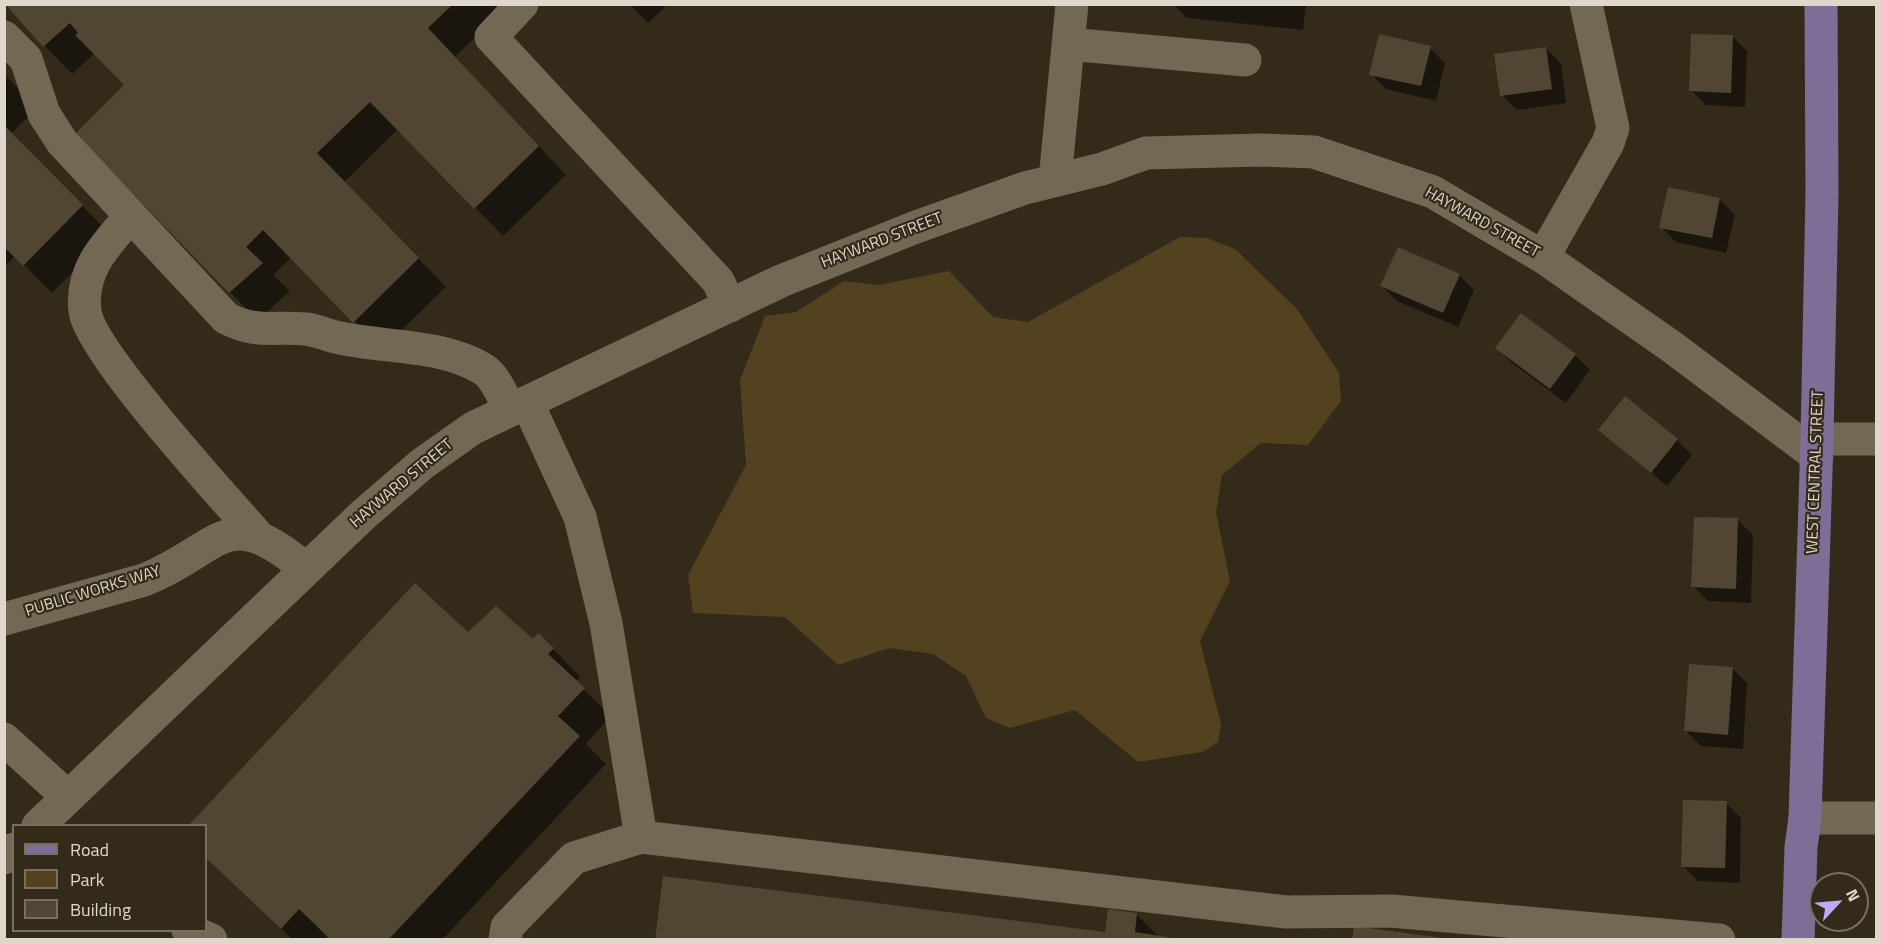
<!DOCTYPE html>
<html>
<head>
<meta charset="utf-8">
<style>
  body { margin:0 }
  #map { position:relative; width:1881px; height:944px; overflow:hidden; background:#342a19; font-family:"Titillium Web",sans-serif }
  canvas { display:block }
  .frame { position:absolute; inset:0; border:6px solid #ddd7cc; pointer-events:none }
  .legend { position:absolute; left:12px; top:824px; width:195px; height:108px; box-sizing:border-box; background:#342a19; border:2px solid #786f61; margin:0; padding:8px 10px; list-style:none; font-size:18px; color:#ddd7cc }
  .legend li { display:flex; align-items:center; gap:12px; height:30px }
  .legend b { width:30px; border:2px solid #786f61 }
  .north { position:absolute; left:1809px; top:872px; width:60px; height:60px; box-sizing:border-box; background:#342a19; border:2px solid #786f61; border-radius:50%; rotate:64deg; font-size:16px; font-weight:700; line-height:24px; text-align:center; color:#ddd7cc }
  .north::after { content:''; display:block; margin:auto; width:21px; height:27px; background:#b9abf7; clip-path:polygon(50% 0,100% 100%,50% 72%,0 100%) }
</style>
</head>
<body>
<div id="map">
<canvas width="1881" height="944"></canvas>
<div class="frame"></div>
<ul class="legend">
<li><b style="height:8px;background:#7d6e98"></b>Road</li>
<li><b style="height:16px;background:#53421f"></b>Park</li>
<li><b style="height:16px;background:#504633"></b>Building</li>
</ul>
<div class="north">N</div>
</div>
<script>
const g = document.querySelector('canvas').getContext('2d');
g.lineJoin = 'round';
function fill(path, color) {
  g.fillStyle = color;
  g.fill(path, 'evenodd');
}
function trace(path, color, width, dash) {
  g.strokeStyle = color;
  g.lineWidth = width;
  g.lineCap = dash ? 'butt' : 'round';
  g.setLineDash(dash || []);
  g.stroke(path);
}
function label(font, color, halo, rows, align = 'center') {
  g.font = font + ' "Titillium Web",sans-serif';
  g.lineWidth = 4.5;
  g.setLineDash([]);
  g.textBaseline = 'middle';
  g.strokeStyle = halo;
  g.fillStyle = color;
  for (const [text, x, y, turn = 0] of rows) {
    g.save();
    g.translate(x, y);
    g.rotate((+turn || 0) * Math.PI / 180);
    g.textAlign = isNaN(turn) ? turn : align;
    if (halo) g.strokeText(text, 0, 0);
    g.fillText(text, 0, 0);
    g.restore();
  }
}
const green = new Path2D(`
  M 1180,237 L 1207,238 L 1235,249 L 1297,309 L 1339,373 L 1341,401 L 1308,445 L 1261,443 L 1222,475 L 1216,512 L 1230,581 L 1200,641 L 1221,724 L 1218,742 L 1202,752 L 1138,762 L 1075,710 L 1010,728 L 986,718 L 966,676 L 933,654 L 889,648 L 838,665 L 785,617 L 693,613 L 688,575 L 746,465 L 740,380 L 765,316 L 796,312 L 844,281 L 879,285 L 949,271 L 993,317 L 1028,322 Z`);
const shadow = new Path2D(`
  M 4,4 L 509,4 L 455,57 L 566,175 L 503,236 L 398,129 L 344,182 L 446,287 L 382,349 L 292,257 L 273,275 L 290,291 L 258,320 L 230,292 L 126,85 L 95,53 L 72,74 Z
  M 629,4 L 668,4 L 648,23 Z
  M 1173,4 L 1306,4 L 1303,30 L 1187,18 Z
  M 1732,36 L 1747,51 L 1745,107 L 1706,105 L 1691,90 Z
  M 1430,48 L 1445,63 L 1436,101 L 1386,89 L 1371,74 Z
  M 1545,48 L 1561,63 L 1566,103 L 1517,110 L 1502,95 Z
  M 4,74 L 38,108 L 11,133 L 110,234 L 52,293 L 15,256 L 4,267 Z
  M 1720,200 L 1735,215 L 1726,253 L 1676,242 L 1661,227 Z
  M 1459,275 L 1474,290 L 1458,327 L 1397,301 L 1382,286 Z
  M 1497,348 L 1575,355 L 1590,370 L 1566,403 L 1512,363 Z
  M 1600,430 L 1677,440 L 1692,455 L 1667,486 Z
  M 1738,520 L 1753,535 L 1751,603 L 1708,601 L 1693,586 Z
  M 468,634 L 533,641 L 553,649 L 580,677 L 576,682 L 611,716 L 586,744 L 606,764 L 442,940 L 331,940 L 327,936 L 324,940 L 293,940 L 206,858 L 206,826 Z
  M 1732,668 L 1747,683 L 1743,749 L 1701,746 L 1686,731 Z
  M 1726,803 L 1741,818 L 1740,883 L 1698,881 L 1683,866 Z
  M 1136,914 L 1158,936 L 1186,940 L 656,940 L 1107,934 Z`);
const building = new Path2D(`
  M 5,4 L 453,4 L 428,28 L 539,146 L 474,209 L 370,102 L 317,153 L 419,258 L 353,323 L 263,230 L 246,247 L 263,263 L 229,293 L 75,134 L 124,85 L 75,35 L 78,33 L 70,23 L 43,47 Z
  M 1379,34 L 1431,46 L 1421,86 L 1369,75 Z
  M 1691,34 L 1733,35 L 1731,93 L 1689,91 Z
  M 1546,47 L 1552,89 L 1500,96 L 1494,54 Z
  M 4,125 L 83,205 L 23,266 L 4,247 Z
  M 1668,187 L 1720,198 L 1712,238 L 1659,228 Z
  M 1398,247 L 1460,274 L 1443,313 L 1380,286 Z
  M 1521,313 L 1576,354 L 1550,389 L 1495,348 Z
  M 1625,396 L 1678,439 L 1651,473 L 1598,430 Z
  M 1694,517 L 1738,518 L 1736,589 L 1691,587 Z
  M 415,583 L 468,632 L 496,606 L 533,639 L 538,633 L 554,648 L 548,654 L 585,688 L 558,716 L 580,736 L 388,940 L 331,940 L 299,909 L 281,929 L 206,858 L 206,826 L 188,826 Z
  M 1689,664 L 1733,667 L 1728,735 L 1684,731 Z
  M 1683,800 L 1727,801 L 1725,868 L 1681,867 Z
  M 663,876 L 1105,932 L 1108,909 L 1137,913 L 1135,932 L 1186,940 L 655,940 Z
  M 1354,926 L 1442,938 L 1441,940 L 1352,940 Z`);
const minor = new Path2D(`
  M 522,4 L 491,37 L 718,281 L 730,306
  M 4,37 L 26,59 L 44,114 L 62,142 L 226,318 C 256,334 274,326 305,329 C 318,330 328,336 340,338 C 387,348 441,344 483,369 C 496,377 503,397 510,410
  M 1068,44 L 1245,60
  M 1055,180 L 1072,4
  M 131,216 C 106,244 80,270 85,311 C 90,352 224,497 257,535
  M 1543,257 L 1608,143 L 1613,128 L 1586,4
  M 527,402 L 580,517 L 606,623 L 641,837 L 1286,912 L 1391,911 L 1719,940
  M 1817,439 L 1876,439
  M 4,619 L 144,580 C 222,549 224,500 306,569
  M 4,739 L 68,797
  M 1805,818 L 1876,818
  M 38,826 L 363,515 L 422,464 L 473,428 L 781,281 L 916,227 L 1025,188 L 1102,169 L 1146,153 L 1261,150 L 1314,152 L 1433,192 L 1543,257 L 1672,347 L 1817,456
  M 4,858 L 14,849
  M 188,930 L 211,940
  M 505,940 L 507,927 L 574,858 L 641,837`);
const major = new Path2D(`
  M 1798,940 L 1801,847 L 1805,818 L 1817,439 L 1822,193 L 1821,4`);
const streetNames = [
  ["HAYWARD STREET",1482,223,29],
  ["HAYWARD STREET",882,241,-21],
  ["WEST CENTRAL STREET",1816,472,-88],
  ["HAYWARD STREET",402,484,-40],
  ["PUBLIC WORKS WAY",93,592,-17]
];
fill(green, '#53421f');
fill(shadow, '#0007');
fill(building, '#504633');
trace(minor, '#726854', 33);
trace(major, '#7d6e98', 33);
label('16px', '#ddd7cc', '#342a19', streetNames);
</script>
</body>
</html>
